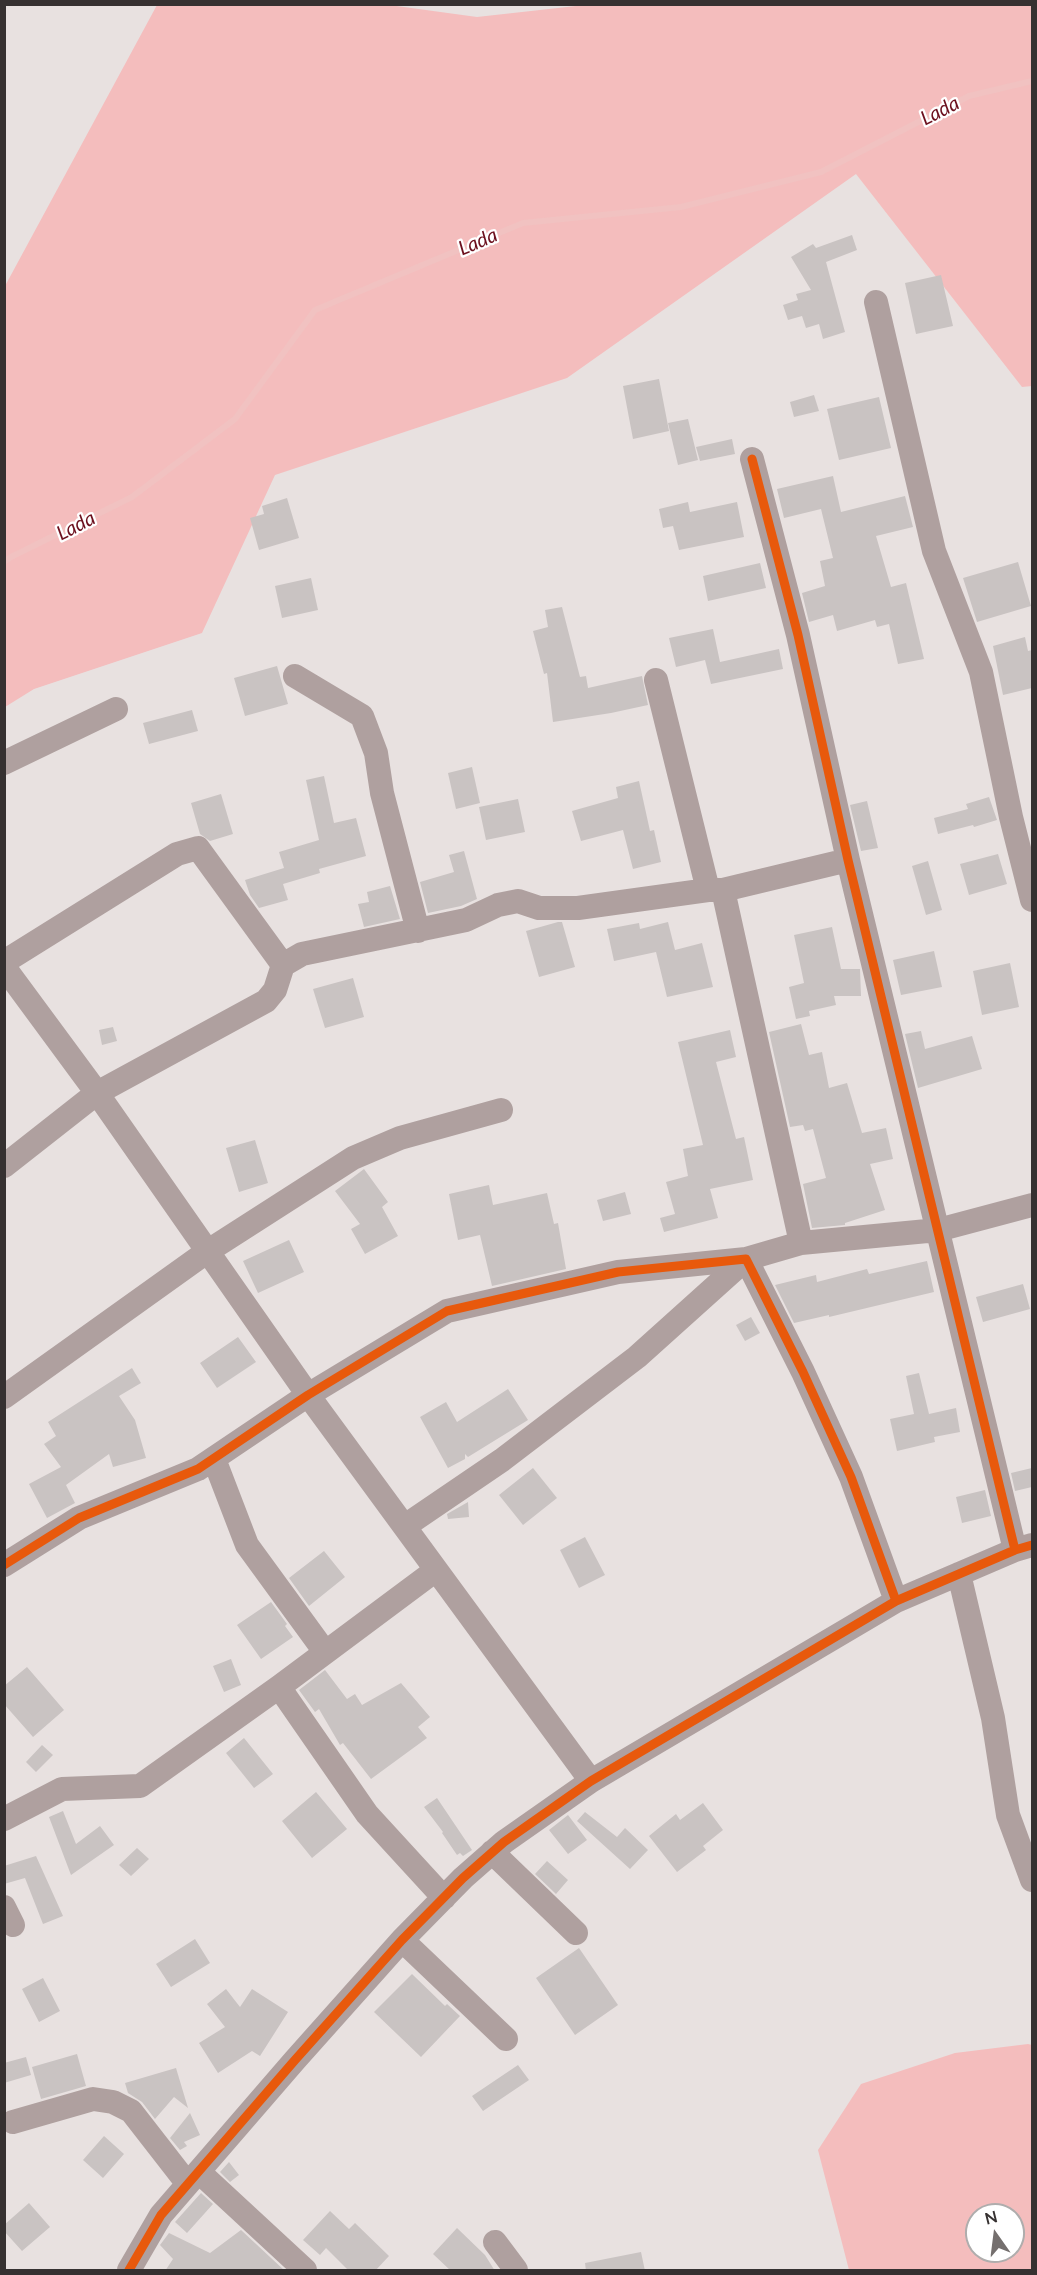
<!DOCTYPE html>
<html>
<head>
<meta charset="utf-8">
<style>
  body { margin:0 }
  #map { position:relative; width:1037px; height:2275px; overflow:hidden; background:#e8e1e0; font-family:Lato,sans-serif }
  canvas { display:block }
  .frame { position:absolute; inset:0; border:6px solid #363131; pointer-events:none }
  .north { position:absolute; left:965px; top:2203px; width:60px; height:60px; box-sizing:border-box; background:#fff; border:2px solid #afadad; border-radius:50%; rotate:346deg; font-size:16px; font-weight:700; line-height:24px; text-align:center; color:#363131 }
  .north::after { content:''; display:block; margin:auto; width:21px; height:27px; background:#746f6e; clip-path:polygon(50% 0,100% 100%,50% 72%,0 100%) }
</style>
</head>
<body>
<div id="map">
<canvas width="1037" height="2275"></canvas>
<div class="frame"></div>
<div class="north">N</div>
</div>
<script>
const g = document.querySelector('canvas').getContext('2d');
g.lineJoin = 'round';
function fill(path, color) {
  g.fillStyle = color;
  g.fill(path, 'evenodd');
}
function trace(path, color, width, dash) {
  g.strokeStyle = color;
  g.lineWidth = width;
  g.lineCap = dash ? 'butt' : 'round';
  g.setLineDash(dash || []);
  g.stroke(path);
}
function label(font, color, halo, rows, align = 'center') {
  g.font = font + ' Lato,sans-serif';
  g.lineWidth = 4.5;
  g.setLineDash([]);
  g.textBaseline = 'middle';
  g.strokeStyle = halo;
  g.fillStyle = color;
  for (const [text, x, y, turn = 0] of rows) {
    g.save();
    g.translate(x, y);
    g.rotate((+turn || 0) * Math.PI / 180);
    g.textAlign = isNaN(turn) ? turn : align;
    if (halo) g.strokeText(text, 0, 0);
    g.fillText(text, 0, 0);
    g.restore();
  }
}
const green = new Path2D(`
  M 382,4 L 477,17 L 594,4 L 1032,5 L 1032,386 L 1022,387 L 856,174 L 567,378 L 275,475 L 202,633 L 34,689 L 5,707 L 5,286 L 157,5 Z
  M 1028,2044 L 1032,2045 L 1032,2270 L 849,2270 L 818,2150 L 861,2084 L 955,2053 ZM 977,2215 L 1013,2215 L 1013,2251 L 977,2251 Z`);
const stream = new Path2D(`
  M 4,562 L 11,557 L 132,497 L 235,419 L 315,310 L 523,223 L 681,207 L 821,172 L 969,96 L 1032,81`);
const building = new Path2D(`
  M 852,235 L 857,250 L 826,262 L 845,332 L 823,339 L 819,324 L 806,328 L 802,316 L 788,320 L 783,305 L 798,300 L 796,294 L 811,290 L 791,257 L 813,244 L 816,248 Z
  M 941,275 L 953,326 L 916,334 L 905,283 Z
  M 659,379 L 669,431 L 633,439 L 623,386 Z
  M 814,395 L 819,411 L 794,417 L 790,402 Z
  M 879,397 L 891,448 L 839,460 L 827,409 Z
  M 688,419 L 698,460 L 678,465 L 668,423 Z
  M 732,439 L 735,454 L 700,461 L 696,447 Z
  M 833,476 L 841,512 L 905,496 L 913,527 L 876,536 L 891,587 L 906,583 L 924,659 L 898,664 L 889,624 L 877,627 L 875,620 L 837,631 L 833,615 L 809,622 L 802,593 L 825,586 L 820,561 L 833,558 L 821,509 L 784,518 L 777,489 Z
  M 287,498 L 299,538 L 259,550 L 250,518 L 264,514 L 262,506 Z
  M 688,502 L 690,512 L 737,502 L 744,537 L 679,550 L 673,526 L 663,528 L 659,509 Z
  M 1018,562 L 1031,606 L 977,622 L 963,578 Z
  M 760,563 L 766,588 L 708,601 L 703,576 Z
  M 311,578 L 318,610 L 282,618 L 275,586 Z
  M 562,607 L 580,677 L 586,676 L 588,688 L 642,676 L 648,705 L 611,713 L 553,722 L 547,673 L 544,674 L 533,631 L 548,627 L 545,610 Z
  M 713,629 L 720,662 L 779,649 L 783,669 L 711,684 L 705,660 L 676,667 L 669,638 Z
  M 1025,637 L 1028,651 L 1032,650 L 1032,688 L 1003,695 L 993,646 Z
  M 277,666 L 288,704 L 245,716 L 234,678 Z
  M 192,710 L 198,731 L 149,744 L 143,723 Z
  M 472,767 L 480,803 L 456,809 L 448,773 Z
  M 324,776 L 334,823 L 356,818 L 366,856 L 319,869 L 320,873 L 283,884 L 288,900 L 259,908 L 250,895 L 245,880 L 284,868 L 279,852 L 319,840 L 306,780 Z
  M 639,781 L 650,831 L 654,830 L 661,862 L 633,869 L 623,830 L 581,841 L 572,811 L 618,798 L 616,787 Z
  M 221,794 L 233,834 L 210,841 L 200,834 L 191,803 Z
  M 989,797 L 997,820 L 974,827 L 973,825 L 938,834 L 934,818 L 968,809 L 966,804 Z
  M 518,799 L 525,832 L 486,840 L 479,807 Z
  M 867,801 L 878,848 L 861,851 L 850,805 Z
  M 464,851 L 477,899 L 461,906 L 428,913 L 420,882 L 454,872 L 449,855 Z
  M 998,854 L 1007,884 L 969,895 L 960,864 Z
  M 928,861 L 942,910 L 926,915 L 912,866 Z
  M 390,886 L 400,919 L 364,927 L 358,904 L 369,902 L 367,892 Z
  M 558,922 L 562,922 L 575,967 L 539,977 L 526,931 Z
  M 668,922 L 675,950 L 702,943 L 713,987 L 667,997 L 656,952 L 614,961 L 607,929 L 639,923 L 640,929 Z
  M 832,927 L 841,969 L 860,969 L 861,996 L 834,996 L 836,1005 L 809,1011 L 810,1016 L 796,1019 L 789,987 L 804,983 L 794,935 Z
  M 934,951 L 942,987 L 901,995 L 893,960 Z
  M 1010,963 L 1019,1007 L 982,1015 L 973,971 Z
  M 353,978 L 364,1017 L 325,1028 L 313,989 Z
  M 801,1024 L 809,1055 L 822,1052 L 829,1088 L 847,1083 L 862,1133 L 886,1128 L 893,1159 L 870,1164 L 885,1210 L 845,1223 L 845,1225 L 812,1228 L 803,1184 L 826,1178 L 813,1129 L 805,1131 L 803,1125 L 790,1127 L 769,1032 Z
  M 113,1027 L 117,1041 L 102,1045 L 99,1030 Z
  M 730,1030 L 736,1057 L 716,1062 L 736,1139 L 744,1137 L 753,1180 L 710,1189 L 718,1218 L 664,1232 L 660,1218 L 675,1214 L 666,1182 L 688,1176 L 683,1149 L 703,1145 L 678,1042 Z
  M 921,1031 L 925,1049 L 972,1036 L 982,1069 L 918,1088 L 905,1034 Z
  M 255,1140 L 268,1183 L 239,1192 L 226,1148 Z
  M 364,1169 L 388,1202 L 382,1207 L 398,1236 L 365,1254 L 351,1229 L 360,1224 L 335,1191 Z
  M 489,1185 L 493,1205 L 547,1193 L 554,1224 L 558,1223 L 566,1269 L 492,1286 L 480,1235 L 458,1240 L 449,1194 Z
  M 625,1192 L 631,1214 L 603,1221 L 597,1200 Z
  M 289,1240 L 304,1272 L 258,1293 L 243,1261 Z
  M 927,1261 L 934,1292 L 829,1317 L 829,1315 L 794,1323 L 775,1285 L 816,1275 L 817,1282 L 867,1269 L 869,1274 Z
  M 1023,1284 L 1030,1309 L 983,1322 L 976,1297 Z
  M 751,1317 L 760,1333 L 745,1341 L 736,1325 Z
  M 238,1337 L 256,1362 L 217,1388 L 200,1363 Z
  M 132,1368 L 141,1383 L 119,1396 L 135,1420 L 146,1458 L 113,1467 L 109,1454 L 66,1485 L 75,1503 L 47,1518 L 29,1484 L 61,1467 L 44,1444 L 56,1436 L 48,1422 Z
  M 919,1373 L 929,1414 L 956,1408 L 960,1432 L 934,1437 L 935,1442 L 897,1451 L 890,1419 L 914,1414 L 906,1376 Z
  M 508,1389 L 528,1420 L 468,1457 L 465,1454 L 465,1459 L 448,1468 L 420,1417 L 446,1402 L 457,1422 Z
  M 533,1468 L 557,1498 L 523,1525 L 499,1495 Z
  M 1032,1468 L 1032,1487 L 1015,1491 L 1011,1473 Z
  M 985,1490 L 991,1516 L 962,1523 L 956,1497 Z
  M 468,1502 L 469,1517 L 448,1519 L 447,1514 Z
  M 585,1537 L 605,1575 L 579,1588 L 560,1550 Z
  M 324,1551 L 345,1577 L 309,1606 L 289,1578 Z
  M 271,1602 L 287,1624 L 285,1626 L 293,1637 L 261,1659 L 237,1625 Z
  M 231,1659 L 241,1685 L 224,1692 L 213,1666 Z
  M 27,1667 L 64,1710 L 33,1737 L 4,1704 L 4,1686 Z
  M 325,1670 L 347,1699 L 355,1694 L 362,1705 L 401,1683 L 430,1717 L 418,1727 L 427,1738 L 371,1779 L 343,1743 L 340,1745 L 319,1709 L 315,1712 L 299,1690 Z
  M 244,1738 L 273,1774 L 254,1788 L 226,1753 Z
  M 42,1745 L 53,1755 L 36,1772 L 26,1762 Z
  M 316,1792 L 347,1829 L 312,1858 L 282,1821 Z
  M 437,1798 L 472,1850 L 463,1856 L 460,1853 L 457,1855 L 442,1833 L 443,1832 L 424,1807 Z
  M 703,1803 L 723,1830 L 703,1846 L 706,1850 L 677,1872 L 649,1836 L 676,1814 L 680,1820 Z
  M 63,1811 L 76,1844 L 100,1826 L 114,1845 L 71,1875 L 49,1817 Z
  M 585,1812 L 617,1837 L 625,1828 L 648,1850 L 630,1869 L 577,1821 Z
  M 568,1815 L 587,1840 L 568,1854 L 549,1830 Z
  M 137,1848 L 149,1859 L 131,1876 L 119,1865 Z
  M 36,1856 L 63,1916 L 43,1924 L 25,1878 L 4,1884 L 4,1866 Z
  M 547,1861 L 568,1880 L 556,1894 L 535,1874 Z
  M 195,1939 L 210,1963 L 171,1987 L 156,1964 Z
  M 579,1948 L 618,2005 L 575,2035 L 536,1978 Z
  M 412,1974 L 445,2006 L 447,2004 L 460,2016 L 421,2057 L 374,2012 Z
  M 43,1978 L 60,2011 L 39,2022 L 22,1989 Z
  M 226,1989 L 240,2007 L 252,1989 L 288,2012 L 260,2056 L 252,2051 L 218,2073 L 199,2043 L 225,2027 L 207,2004 Z
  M 77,2054 L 86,2086 L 41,2099 L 32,2067 Z
  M 26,2057 L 31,2075 L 4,2083 L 4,2063 Z
  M 518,2065 L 529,2080 L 483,2111 L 472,2096 Z
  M 176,2068 L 188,2108 L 174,2097 L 155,2119 L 142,2102 L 128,2093 L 125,2083 Z
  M 190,2113 L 200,2135 L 184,2142 L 187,2146 L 180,2150 L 170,2138 Z
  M 104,2136 L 124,2154 L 103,2178 L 83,2160 Z
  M 229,2162 L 239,2175 L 230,2182 L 220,2172 Z
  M 201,2193 L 213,2204 L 187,2233 L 175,2222 Z
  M 29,2203 L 50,2227 L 22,2251 L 4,2231 L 4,2225 Z
  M 330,2211 L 349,2229 L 355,2223 L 389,2256 L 375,2271 L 349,2271 L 326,2248 L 320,2255 L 303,2240 Z
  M 457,2228 L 485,2255 L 495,2271 L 451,2271 L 433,2254 Z
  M 241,2230 L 285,2271 L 165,2271 L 173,2259 L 160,2245 L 169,2233 L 210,2253 Z
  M 641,2252 L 645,2271 L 586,2271 L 585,2263 Z`);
const minor = new Path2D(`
  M 876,302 L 934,551 L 981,672 L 1011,817 L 1032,900
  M 752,459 L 798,635 L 848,860 L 1015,1550
  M 295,676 L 362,716 L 376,753 L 382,793 L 418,931
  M 656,680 L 708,890
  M 4,763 L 116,709
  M 723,890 L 801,1243
  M 4,962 L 177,854 L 198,848 L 283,965
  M 4,967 L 97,1093 L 308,1395 L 591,1781
  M 4,1166 L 97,1093 L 266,1001 L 275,990 L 283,965 L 302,954 L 466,920 L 498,905 L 518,901 L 539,908 L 578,908 L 708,890 L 723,890 L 848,860
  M 4,1397 L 208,1251 L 353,1158 L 400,1138 L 501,1110
  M 214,1459 L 247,1545 L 325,1652
  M 405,1526 L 502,1460 L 637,1357 L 746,1259 L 801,1243 L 938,1230 L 1032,1205
  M 4,1565 L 79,1518 L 198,1469 L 308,1395 L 447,1311 L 618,1272 L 746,1259 L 803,1372 L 851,1477 L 896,1601
  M 959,1574 L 993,1718 L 1008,1815 L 1032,1880
  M 279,1687 L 367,1814 L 444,1898
  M 4,1819 L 62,1789 L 140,1786 L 279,1687 L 436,1570
  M 492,1852 L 576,1933
  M 4,1907 L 13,1925
  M 402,1940 L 506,2039
  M 13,2122 L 93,2099 L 113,2102 L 131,2111 L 187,2183
  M 199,2172 L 305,2270
  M 495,2242 L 516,2270
  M 129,2270 L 161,2215 L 295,2060 L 402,1940 L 463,1878 L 504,1842 L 591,1781 L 896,1601 L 1015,1550 L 1032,1545`);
const cycleway = new Path2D(`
  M 752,459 L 798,635 L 848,860 L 1015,1550
  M 4,1565 L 79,1518 L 198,1469 L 308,1395 L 447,1311 L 618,1272 L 746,1259 L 803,1372 L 851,1477 L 896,1601
  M 129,2270 L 161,2215 L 295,2060 L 402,1940 L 463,1878 L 504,1842 L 591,1781 L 896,1601 L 1015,1550 L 1032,1545`);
const waterNames = [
  ["Lada",940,111,-27],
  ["Lada",478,242,-23],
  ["Lada",76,526,-27]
];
fill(green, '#f4bdbd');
trace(stream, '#f1c2c1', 6);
fill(building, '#c9c3c2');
trace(minor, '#afa09f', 24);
trace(cycleway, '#e8590c', 9);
label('italic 20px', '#6c101e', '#fff', waterNames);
</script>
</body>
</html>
